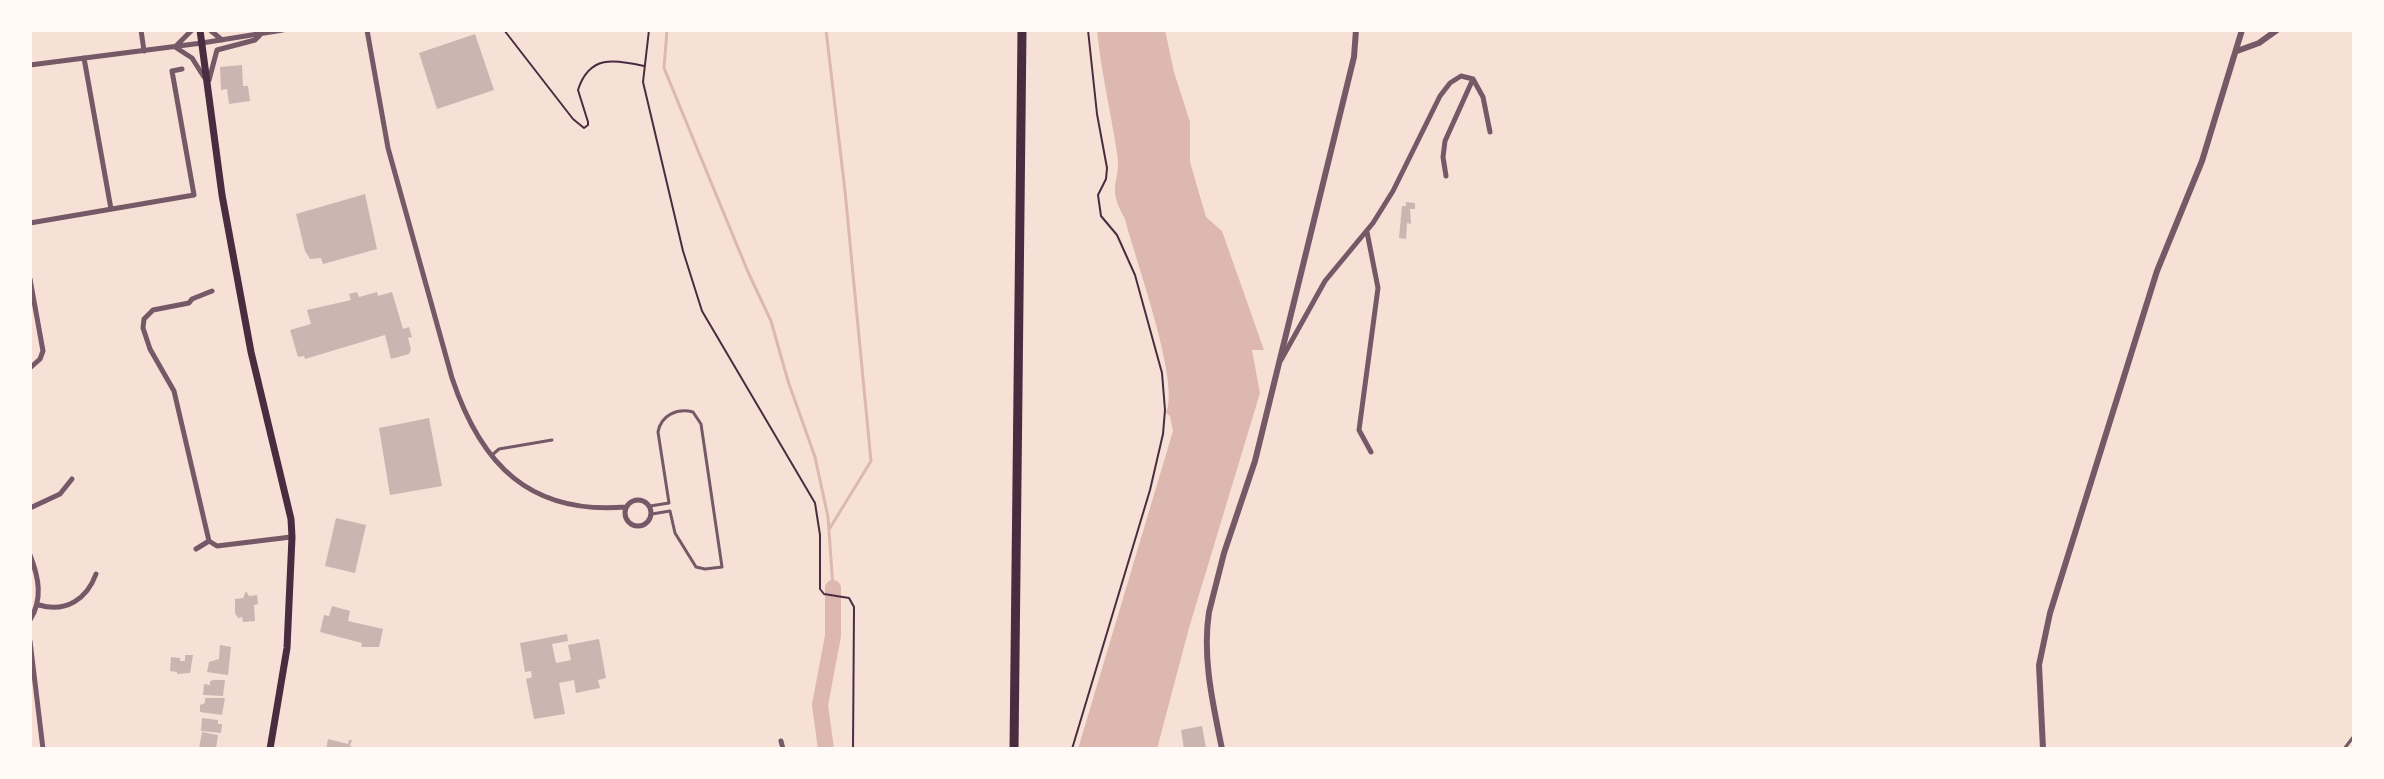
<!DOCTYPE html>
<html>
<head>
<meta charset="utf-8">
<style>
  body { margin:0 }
  #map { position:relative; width:2384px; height:779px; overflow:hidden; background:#f7e1d7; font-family:Rubik,sans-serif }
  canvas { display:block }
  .frame { position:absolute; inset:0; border:32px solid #fffaf5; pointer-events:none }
</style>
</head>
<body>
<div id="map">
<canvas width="2384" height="779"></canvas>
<div class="frame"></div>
</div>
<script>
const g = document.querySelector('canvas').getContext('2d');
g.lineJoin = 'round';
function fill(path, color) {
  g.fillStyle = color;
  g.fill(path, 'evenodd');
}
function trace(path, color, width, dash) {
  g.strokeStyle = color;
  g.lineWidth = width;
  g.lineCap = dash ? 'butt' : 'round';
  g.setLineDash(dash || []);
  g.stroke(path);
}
const water = new Path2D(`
  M 1097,30 L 1165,30 L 1174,72 L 1190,122 L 1190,162 L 1206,217 L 1222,231 L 1264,350 L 1252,350 L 1260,393 L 1189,628 L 1157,749 L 1078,749 L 1173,431 L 1170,416 L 1166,413 C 1181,383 1134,256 1125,219 C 1105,184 1122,183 1117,153 C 1111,112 1101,72 1097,30 Z`);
const stream = new Path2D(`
  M 667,30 L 664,68 L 748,272 L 771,321 L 788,381 L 815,457 L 828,517 L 833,588
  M 826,30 L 845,191 L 871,461 L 830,528`);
const river = new Path2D(`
  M 826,749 L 820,705 L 833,636 L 833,588`);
const building = new Path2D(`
  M 475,34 L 494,90 L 437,109 L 419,53 Z
  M 242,65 L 243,86 L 248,86 L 250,101 L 229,104 L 227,89 L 221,90 L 220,67 Z
  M 365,194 L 377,249 L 323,264 L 321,258 L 310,259 L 305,251 L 296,214 Z
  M 1406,202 L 1415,203 L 1415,209 L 1410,209 L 1411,224 L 1407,223 L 1406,239 L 1399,238 L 1402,206 L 1406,206 Z
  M 357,292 L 359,297 L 377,292 L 378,296 L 392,292 L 403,329 L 409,327 L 412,337 L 408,338 L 411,349 L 409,354 L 391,359 L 385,335 L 305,359 L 304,356 L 298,357 L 290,330 L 311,324 L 307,310 L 351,300 L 349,294 Z
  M 429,418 L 442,486 L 390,495 L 379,428 Z
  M 336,518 L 366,525 L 355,573 L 325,566 Z
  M 246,591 L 249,596 L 257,595 L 258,604 L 254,605 L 255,621 L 243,622 L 242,617 L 238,618 L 235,613 L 235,599 L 243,598 Z
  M 332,606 L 350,611 L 348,621 L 383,629 L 379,647 L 361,647 L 362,643 L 320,632 L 324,615 L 329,616 Z
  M 567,634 L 568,641 L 552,644 L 556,663 L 571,660 L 568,645 L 599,639 L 606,678 L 598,680 L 600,688 L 576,693 L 574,680 L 559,683 L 565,714 L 534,719 L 526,679 L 532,677 L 531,671 L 525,672 L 520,643 Z
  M 220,645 L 231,647 L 228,675 L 207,672 L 209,662 L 219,659 Z
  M 185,655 L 193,655 L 190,673 L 177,674 L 177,672 L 170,671 L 171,657 L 180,658 L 180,661 L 185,661 Z
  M 214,680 L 225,680 L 223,696 L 203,695 L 204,684 L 210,685 L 210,681 Z
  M 205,698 L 225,698 L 222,715 L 200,712 L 200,705 L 205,703 Z
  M 202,718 L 218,720 L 218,724 L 222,724 L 221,733 L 201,731 Z
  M 1202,726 L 1206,748 L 1184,749 L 1181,730 Z
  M 202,732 L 218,735 L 216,749 L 199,749 Z
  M 328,739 L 348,744 L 349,740 L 352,740 L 350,746 L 357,749 L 326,749 Z`);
const path = new Path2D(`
  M 504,30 L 573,119 L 584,128 L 588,125 L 588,122 L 578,90 C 589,55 614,59 644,66
  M 649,30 L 643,82 L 683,251 L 702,311 L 815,503 L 820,535 L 820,589 L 824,594 L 849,598 L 854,607 L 853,749
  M 1072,749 L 1150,490 L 1163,434 L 1165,410 L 1162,373 L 1135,275 L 1117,235 L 1101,216 L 1098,195 L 1106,179 L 1107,168 L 1097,114 L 1088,30`);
const service = new Path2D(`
  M 491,456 L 499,449 L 552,440
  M 650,506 L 669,503 L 658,432 C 661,415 677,408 693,412 L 701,424 L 722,567 L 705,569 L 696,567 L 675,533 L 670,511 L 652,514
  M 2344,749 L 2354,736`);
const minor = new Path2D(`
  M 141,30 L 144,51
  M 192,30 L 175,47 L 192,58 L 204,77
  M 210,30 L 222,40
  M 367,30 L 388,148 L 452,378 C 481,465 530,515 626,507
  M 84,58 L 111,209
  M 30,65 L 202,43 L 283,30
  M 1473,79 L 1483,97 L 1490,132
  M 209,80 L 217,50 L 255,40 L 260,35
  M 30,223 L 194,195 L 172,71 L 182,69
  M 1367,232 L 1378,288 L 1359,430 L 1371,452
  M 30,279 L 43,351 L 40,359 L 30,368
  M 1281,360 L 1325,281 L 1373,223 L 1393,191 L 1440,96 L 1450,83 L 1461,76 L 1473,79 L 1445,141 L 1443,157 L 1446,176
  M625 513a13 13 0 1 1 26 0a13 13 0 1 1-26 0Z
  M 30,508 L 60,494 L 72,479
  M 209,541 L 217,546 L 291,537
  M 196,549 L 209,541 L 174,391 L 150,349 L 143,328 L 144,319 L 153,310 L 189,303 L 192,299 L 212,291
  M 30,555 C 39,578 43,599 30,620
  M 39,605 C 66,613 87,599 96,574
  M 30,641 L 43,749
  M 781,741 L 783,749`);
const tertiary = new Path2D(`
  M 2237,51 L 2259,43 L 2277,30
  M 1222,749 C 1213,704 1202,658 1209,612 L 1224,553 L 1255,461 L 1354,57 L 1356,30
  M 2043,749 L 2039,665 L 2050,613 L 2157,271 L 2202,161 L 2242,30`);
const secondary = new Path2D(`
  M 200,30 L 222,195 L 251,352 L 291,519 L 292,537 L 287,648 L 270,749`);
const trunk = new Path2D(`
  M 1014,749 L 1022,30`);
fill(water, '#dcb8b0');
trace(stream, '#dcb8b0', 3);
trace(river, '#dcb8b0', 16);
fill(building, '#ccb4b1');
trace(path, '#4a2c40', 2);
trace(service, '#755966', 3);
trace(minor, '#755966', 5);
trace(tertiary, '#755966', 6);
trace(secondary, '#4a2c40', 7);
trace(trunk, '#4a2c40', 9);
</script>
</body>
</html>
